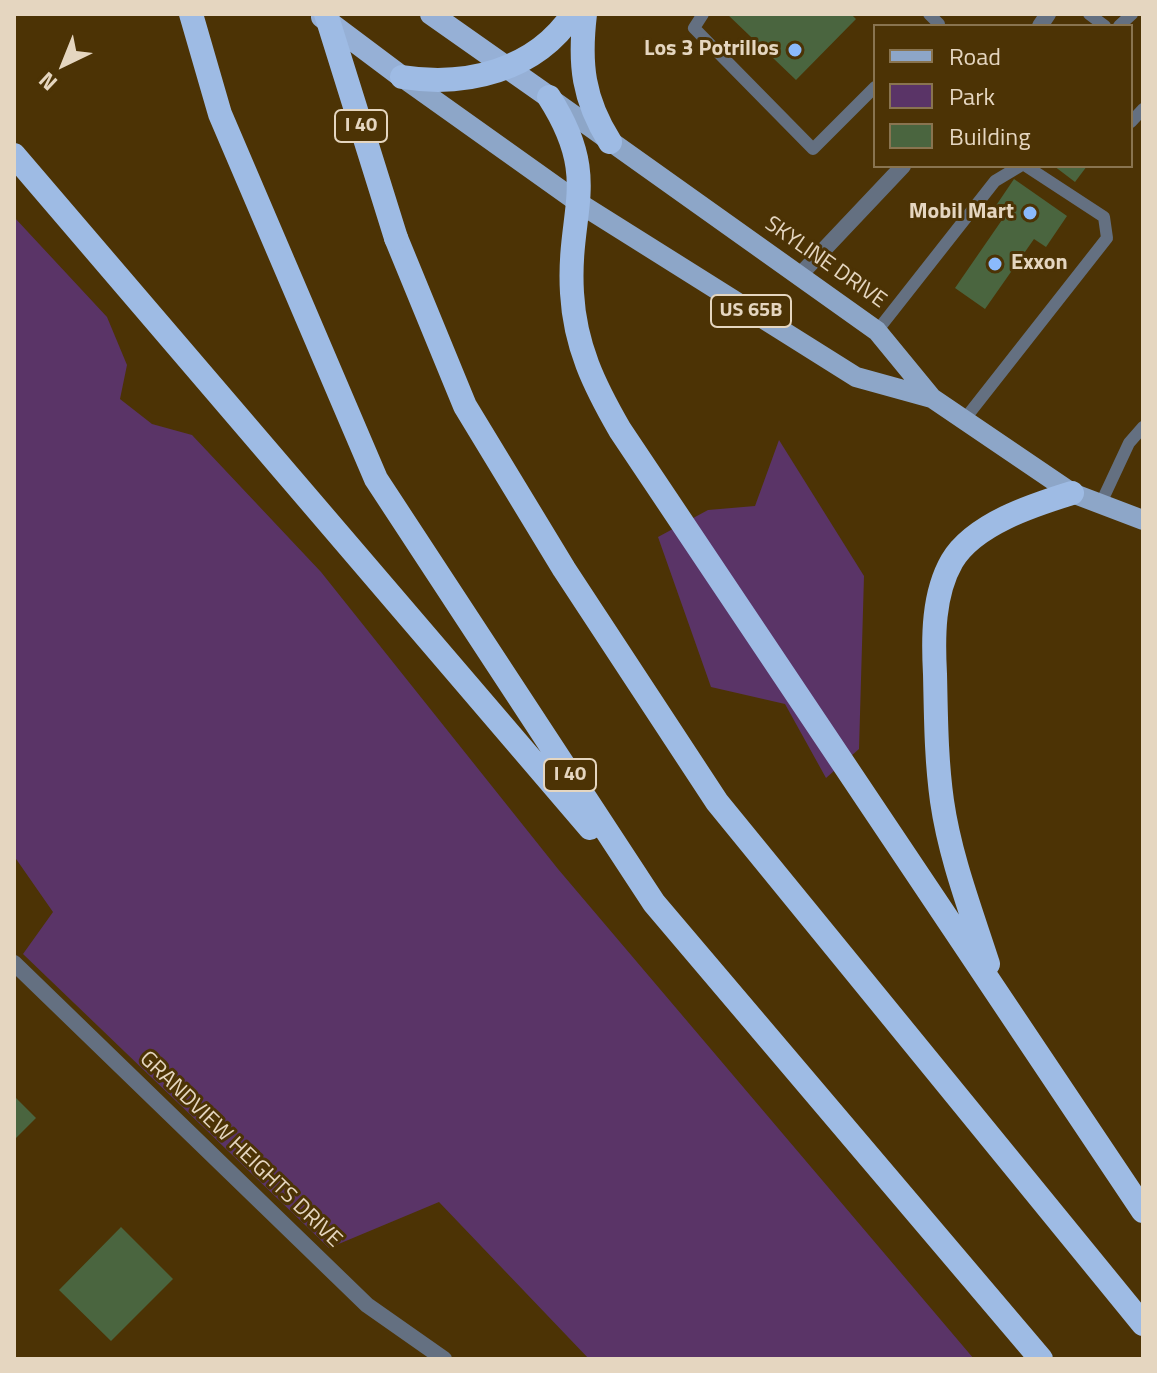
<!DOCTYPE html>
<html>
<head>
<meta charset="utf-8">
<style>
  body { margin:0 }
  #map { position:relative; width:1157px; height:1373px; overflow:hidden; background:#4c3305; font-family:"Titillium Web",sans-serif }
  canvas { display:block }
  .frame { position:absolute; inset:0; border:16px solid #e5d6c0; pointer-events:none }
  .legend { position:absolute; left:873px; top:24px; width:260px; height:144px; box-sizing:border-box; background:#4c3305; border:2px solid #897450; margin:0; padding:10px 14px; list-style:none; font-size:24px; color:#e5d6c0 }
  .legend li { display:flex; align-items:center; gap:16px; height:40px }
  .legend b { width:40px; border:2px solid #897450 }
  .north { position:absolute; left:24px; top:24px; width:80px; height:80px; -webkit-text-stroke:6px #4c3305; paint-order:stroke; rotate:223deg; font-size:22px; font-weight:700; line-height:32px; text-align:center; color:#e5d6c0 }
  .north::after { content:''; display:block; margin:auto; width:28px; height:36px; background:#e5d6c0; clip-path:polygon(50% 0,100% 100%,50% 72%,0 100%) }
</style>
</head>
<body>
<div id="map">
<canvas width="1157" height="1373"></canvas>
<div class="frame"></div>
<ul class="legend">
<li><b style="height:10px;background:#8da6c8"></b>Road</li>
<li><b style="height:22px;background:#5a3467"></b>Park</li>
<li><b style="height:22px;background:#4a653f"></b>Building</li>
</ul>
<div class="north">N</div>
</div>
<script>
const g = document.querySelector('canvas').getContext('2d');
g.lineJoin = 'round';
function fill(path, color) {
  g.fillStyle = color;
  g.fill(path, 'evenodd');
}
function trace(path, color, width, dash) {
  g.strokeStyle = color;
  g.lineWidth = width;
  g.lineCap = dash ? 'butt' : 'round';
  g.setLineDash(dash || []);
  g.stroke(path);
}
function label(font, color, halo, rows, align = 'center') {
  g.font = font + ' "Titillium Web",sans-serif';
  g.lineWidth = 6;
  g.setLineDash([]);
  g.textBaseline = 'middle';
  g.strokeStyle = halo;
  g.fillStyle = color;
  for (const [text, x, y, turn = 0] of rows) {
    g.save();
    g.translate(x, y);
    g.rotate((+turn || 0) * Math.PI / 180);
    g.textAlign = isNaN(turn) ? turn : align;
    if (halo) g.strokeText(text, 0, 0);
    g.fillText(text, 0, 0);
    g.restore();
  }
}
const green = new Path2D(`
  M 14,217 L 107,317 L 127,365 L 120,399 L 152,424 L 192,435 L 321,572 L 558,869 L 974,1359 L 589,1359 L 439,1202 L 329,1248 L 23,954 L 53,912 L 14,856 Z
  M 779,440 L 864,576 L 859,749 L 826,778 L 785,704 L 711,687 L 658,537 L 708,510 L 755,506 Z`);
const building = new Path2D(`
  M 727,14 L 851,14 L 856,19 L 796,80 Z
  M 1054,166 L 1087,166 L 1075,182 Z
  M 1014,179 L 1067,216 L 1046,247 L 1034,239 L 985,309 L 955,288 L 1004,217 L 993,210 Z
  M 14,1096 L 36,1118 L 14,1140 Z
  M 121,1227 L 173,1279 L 111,1341 L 59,1290 Z`);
const service = new Path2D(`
  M 703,14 L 694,28 L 813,149 L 875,87
  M 929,14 L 939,24 L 936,26
  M 1089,14 L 1105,26
  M 1119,26 L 1132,14
  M 1131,122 L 1143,109
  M 877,331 L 995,181 L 1020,166
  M 964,420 L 1107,238 L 1104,217 L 1026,166
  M 1101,503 L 1129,443 L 1143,427`);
const minor = new Path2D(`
  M 1040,26 L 1048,14
  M 799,276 L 903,166
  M 14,963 L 367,1305 L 444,1359`);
const primary = new Path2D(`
  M 402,77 L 579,203 L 856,377 L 932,398
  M 551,99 L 877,331 L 932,398 L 1072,493 L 1143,520`);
const trunk = new Path2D(`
  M 431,14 L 549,97
  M 322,17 L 402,77`);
const motorway = new Path2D(`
  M 191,14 L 220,114 L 376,479 L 654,903 L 1041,1359
  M 585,14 C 579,64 583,99 610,142
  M 402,77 C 466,87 535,71 573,14
  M 549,97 C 602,180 567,209 572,293 C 575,346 594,385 620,430 L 1143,1211
  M 14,155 L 590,828
  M 396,238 L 465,406 L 564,569 L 717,802 L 1143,1324
  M 988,964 C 971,911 950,857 942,801 C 936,758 936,716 935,674 C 933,637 933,594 952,561 C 974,524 1033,505 1072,493`);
const motorwayBridge = new Path2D(`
  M 326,14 L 396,238`);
const markers = [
  [795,50,8,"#8bbafc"],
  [1030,213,8,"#8bbafc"],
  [995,264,8,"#8bbafc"]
];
const shields = [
  [361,126,52],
  [751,311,80],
  [570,775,52]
];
const shieldNames = [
  ["I 40",361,126],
  ["US 65B",751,311],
  ["I 40",570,775]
];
const poiNames = [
  ["Los 3 Potrillos",779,50],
  ["Mobil Mart",1014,213],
  ["Exxon",1011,264,"left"]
];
const streetNames = [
  ["SKYLINE DRIVE",825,263,35],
  ["GRANDVIEW HEIGHTS DRIVE",240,1150,44]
];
fill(green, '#5a3467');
fill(building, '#4a653f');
trace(service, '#647081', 12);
trace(minor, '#647081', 16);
trace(primary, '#8da6c8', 20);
trace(trunk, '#96b0d6', 22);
trace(motorway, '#9ebbe4', 24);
trace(motorwayBridge, '#9ebbe4', 24);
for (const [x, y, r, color] of markers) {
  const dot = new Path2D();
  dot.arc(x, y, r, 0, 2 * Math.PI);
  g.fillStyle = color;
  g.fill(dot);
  trace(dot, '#4c3305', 3);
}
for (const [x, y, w] of shields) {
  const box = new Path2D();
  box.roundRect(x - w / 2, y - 16, w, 32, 6);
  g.fillStyle = '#4c3305';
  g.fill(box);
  trace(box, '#e5d6c0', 2);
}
label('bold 20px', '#e5d6c0', null, shieldNames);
label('bold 22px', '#e5d6c0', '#4c3305', poiNames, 'right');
label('22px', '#e5d6c0', '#4c3305', streetNames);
</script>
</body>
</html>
